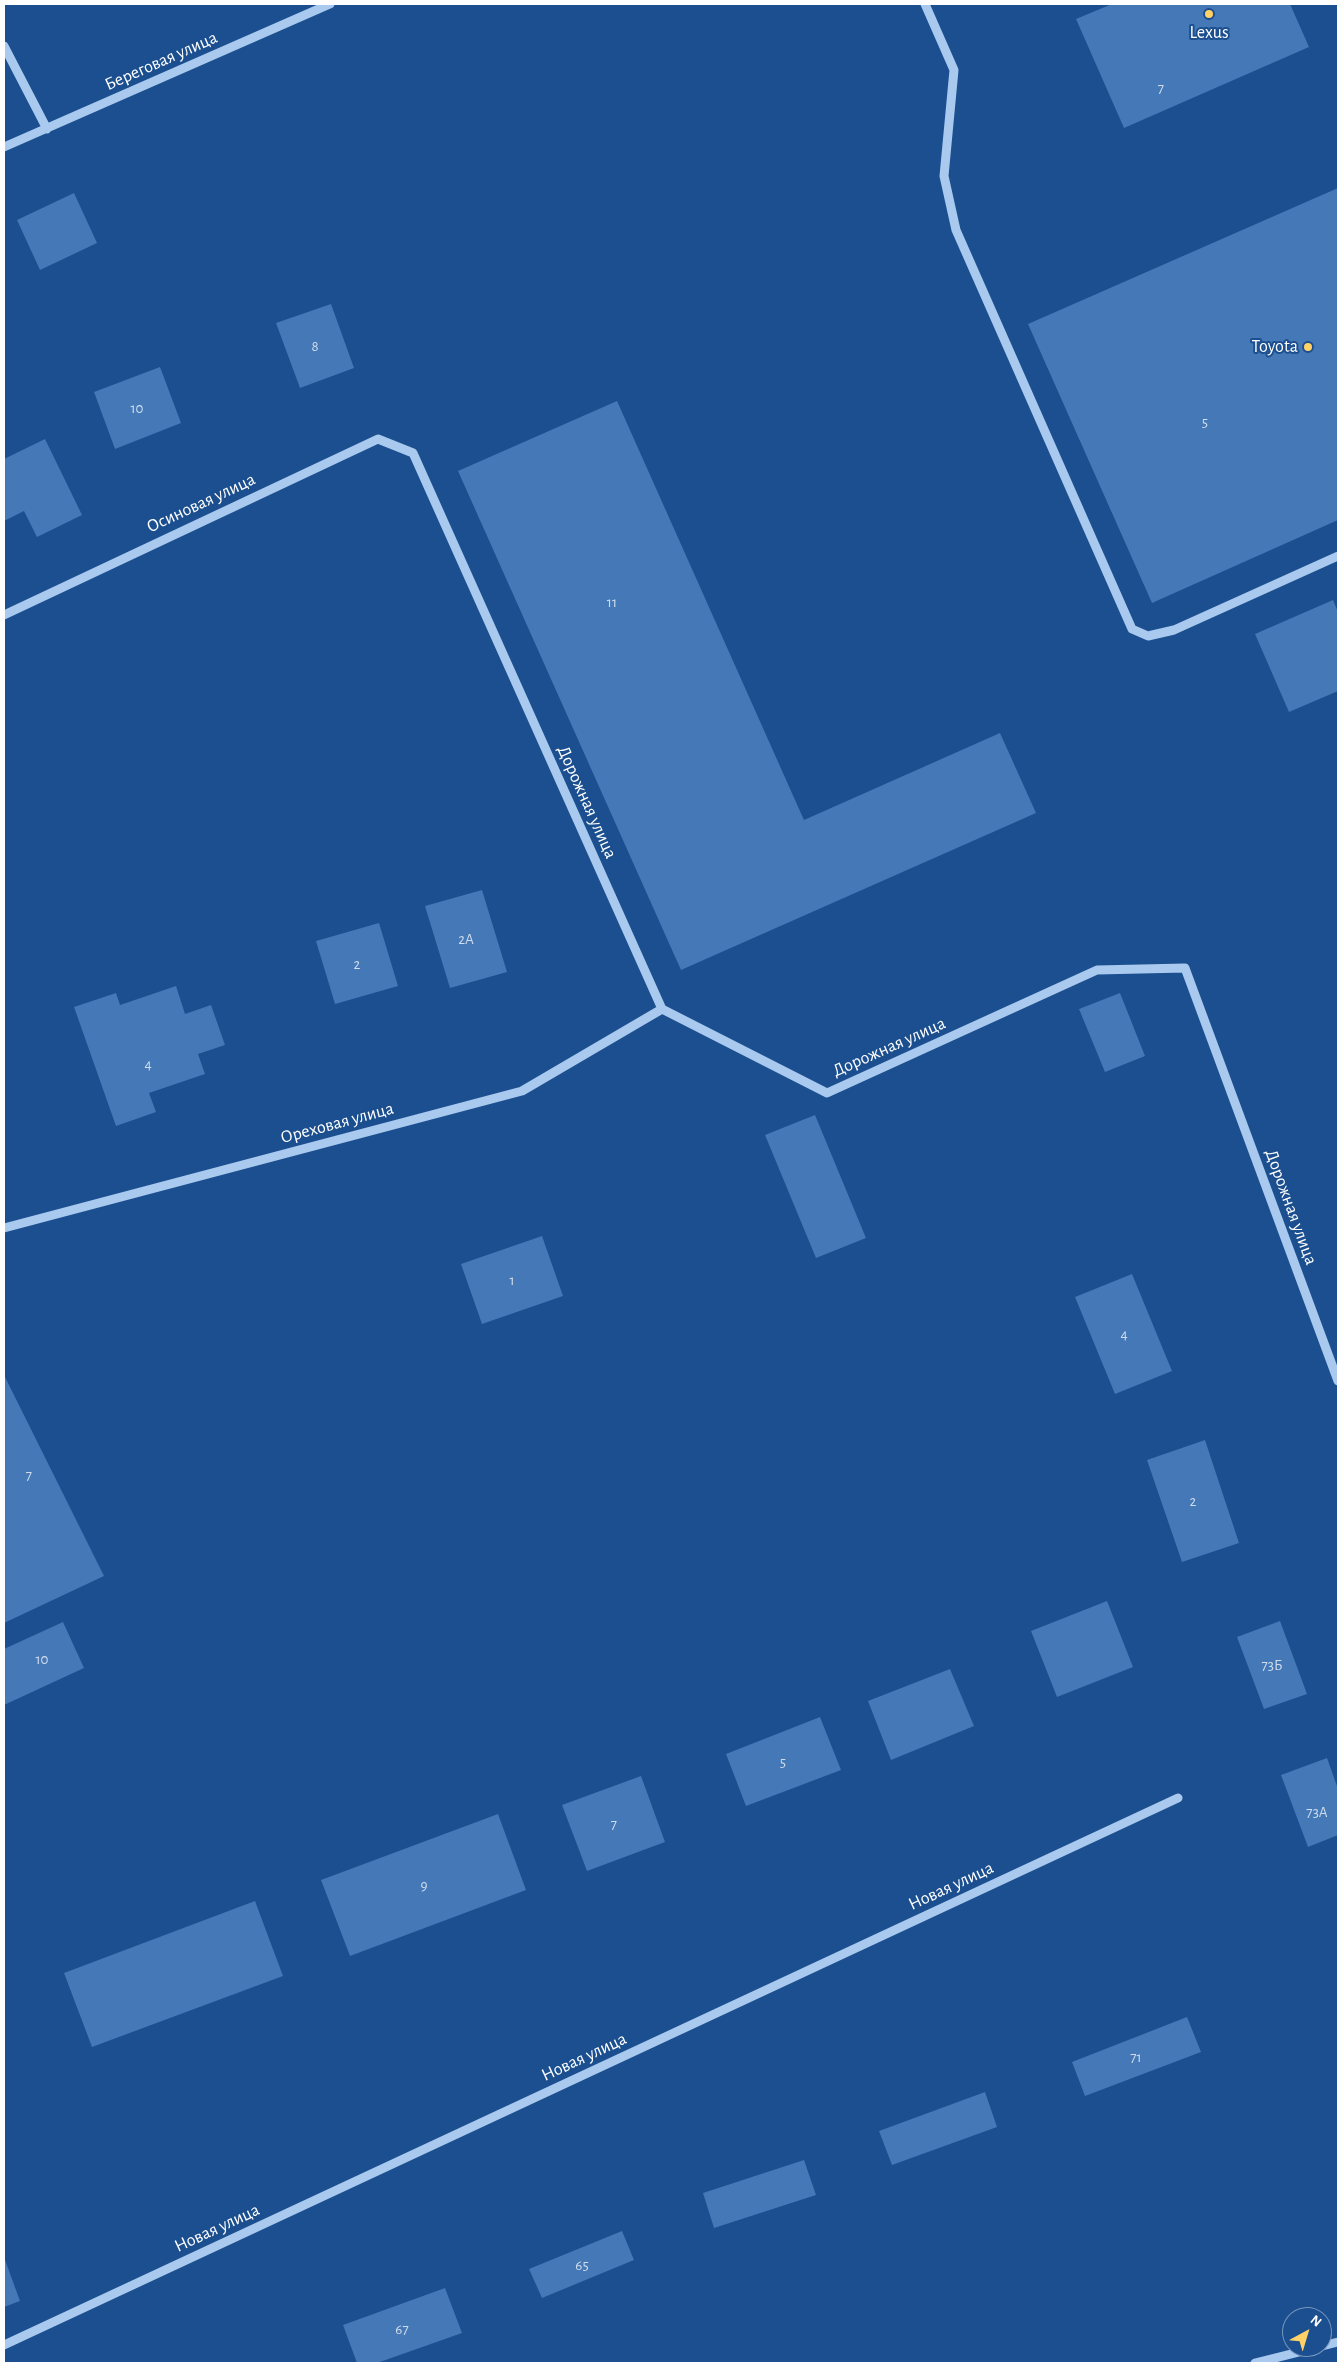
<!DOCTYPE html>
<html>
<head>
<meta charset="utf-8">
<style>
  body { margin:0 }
  #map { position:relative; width:1342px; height:2367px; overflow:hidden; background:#1b4f8f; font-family:"Alegreya Sans",sans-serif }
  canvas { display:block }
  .frame { position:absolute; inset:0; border:5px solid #fff; pointer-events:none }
  .north { position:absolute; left:1282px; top:2307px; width:50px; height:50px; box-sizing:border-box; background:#1b4f8f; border:1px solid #7695bc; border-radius:50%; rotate:39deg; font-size:14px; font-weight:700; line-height:20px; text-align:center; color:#fff }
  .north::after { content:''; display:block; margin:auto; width:18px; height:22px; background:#ffd166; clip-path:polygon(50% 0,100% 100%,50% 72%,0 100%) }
</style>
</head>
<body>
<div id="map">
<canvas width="1342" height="2367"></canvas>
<div class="frame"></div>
<div class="north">N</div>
</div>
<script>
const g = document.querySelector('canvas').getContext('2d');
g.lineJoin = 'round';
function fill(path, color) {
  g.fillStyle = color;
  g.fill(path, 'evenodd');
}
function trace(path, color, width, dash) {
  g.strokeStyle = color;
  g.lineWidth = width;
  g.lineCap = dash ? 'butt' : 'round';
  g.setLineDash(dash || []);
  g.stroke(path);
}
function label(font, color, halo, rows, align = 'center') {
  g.font = font + ' "Alegreya Sans",sans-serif';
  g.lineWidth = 4;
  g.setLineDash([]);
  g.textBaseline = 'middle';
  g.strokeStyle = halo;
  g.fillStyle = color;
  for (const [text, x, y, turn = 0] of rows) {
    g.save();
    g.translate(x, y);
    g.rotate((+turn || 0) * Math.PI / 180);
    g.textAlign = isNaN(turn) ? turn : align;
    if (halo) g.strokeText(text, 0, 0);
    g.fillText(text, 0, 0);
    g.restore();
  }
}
const building = new Path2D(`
  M 1112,4 L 1290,4 L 1309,47 L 1124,128 L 1076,19 Z
  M 1338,188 L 1338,520 L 1152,603 L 1028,324 Z
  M 74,193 L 97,243 L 40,270 L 17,220 Z
  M 331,304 L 354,368 L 300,388 L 276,323 Z
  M 160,367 L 181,423 L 115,449 L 94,392 Z
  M 617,401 L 804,820 L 1000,733 L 1036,813 L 681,970 L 458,471 Z
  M 45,439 L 82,515 L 37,537 L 24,511 L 4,521 L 4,459 Z
  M 1333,600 L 1338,612 L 1338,691 L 1289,712 L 1255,634 Z
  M 482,890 L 507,972 L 450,988 L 425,906 Z
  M 379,923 L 398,986 L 335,1004 L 316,941 Z
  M 176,986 L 185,1014 L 211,1005 L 225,1045 L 198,1054 L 205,1074 L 149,1093 L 156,1112 L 116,1126 L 74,1007 L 116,993 L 120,1005 Z
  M 1120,993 L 1145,1056 L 1105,1072 L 1079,1009 Z
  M 815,1115 L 866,1238 L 816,1258 L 765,1135 Z
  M 542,1236 L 563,1296 L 482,1324 L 461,1264 Z
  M 1132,1274 L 1172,1371 L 1115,1394 L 1075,1297 Z
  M 4,1375 L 104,1576 L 4,1623 Z
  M 1205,1440 L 1239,1543 L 1182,1562 L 1147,1460 Z
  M 1107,1601 L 1133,1667 L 1057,1697 L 1031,1631 Z
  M 1280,1621 L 1307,1694 L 1264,1709 L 1237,1637 Z
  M 63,1622 L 84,1668 L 4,1705 L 4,1649 Z
  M 950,1669 L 974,1726 L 891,1760 L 868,1701 Z
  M 820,1717 L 841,1770 L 746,1806 L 726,1754 Z
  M 1327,1758 L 1338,1789 L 1338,1835 L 1308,1847 L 1281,1775 Z
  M 641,1776 L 665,1842 L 587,1871 L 562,1805 Z
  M 498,1814 L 526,1890 L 350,1956 L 321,1880 Z
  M 255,1901 L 283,1976 L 92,2047 L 64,1973 Z
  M 1187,2017 L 1201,2052 L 1085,2096 L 1072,2062 Z
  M 985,2092 L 997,2127 L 892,2165 L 879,2131 Z
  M 804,2160 L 816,2195 L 714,2228 L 703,2193 Z
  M 622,2231 L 634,2260 L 542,2298 L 529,2269 Z
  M 4,2257 L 20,2301 L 4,2307 Z
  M 445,2288 L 462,2333 L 377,2363 L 357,2363 L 343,2325 Z`);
const minor = new Path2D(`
  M 925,4 L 954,70 L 944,176 L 956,230 L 1132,629 L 1148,636 L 1174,630 L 1338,556
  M 4,46 L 47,129
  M 4,147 L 330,4
  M 4,615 L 378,439 L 413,453 L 662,1009 L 827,1093 L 1097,970 L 1185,968 L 1338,1381
  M 4,1228 L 522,1091 L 662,1009
  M 4,2345 L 1178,1798
  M 1322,2346 L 1338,2342
  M 1255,2363 L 1319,2347`);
const markers = [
  [1209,14,5,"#ffd166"],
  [1308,347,5,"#ffd166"]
];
const numberNames = [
  ["7",1161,88],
  ["8",315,346],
  ["10",137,408],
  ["5",1205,422],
  ["11",612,602],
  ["2А",466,939],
  ["2",357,964],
  ["4",148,1064],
  ["1",512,1280],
  ["4",1124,1334],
  ["7",29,1475],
  ["2",1193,1501],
  ["10",42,1659],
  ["73Б",1272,1665],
  ["5",783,1762],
  ["73А",1317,1812],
  ["7",614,1824],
  ["9",424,1885],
  ["71",1136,2057],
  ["65",582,2265],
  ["67",402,2329]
];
const poiNames = [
  ["Lexus",1209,33],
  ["Toyota",1298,347,"right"]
];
const streetNames = [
  ["Береговая улица",161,61,-24],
  ["Осиновая улица",201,503,-25],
  ["Дорожная улица",587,802,66],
  ["Дорожная улица",889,1047,-24],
  ["Ореховая улица",337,1123,-15],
  ["Дорожная улица",1291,1207,70],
  ["Новая улица",951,1886,-25],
  ["Новая улица",584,2057,-25],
  ["Новая улица",217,2228,-25]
];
fill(building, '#4478b7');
trace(minor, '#a9c9ee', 9);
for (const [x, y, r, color] of markers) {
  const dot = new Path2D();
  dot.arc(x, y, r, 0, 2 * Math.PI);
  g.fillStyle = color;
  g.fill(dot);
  trace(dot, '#1b4f8f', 2);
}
label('15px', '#d0dded', null, numberNames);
label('18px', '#fff', '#1b4f8f', poiNames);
label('18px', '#fff', '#1b4f8f', streetNames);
</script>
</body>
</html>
